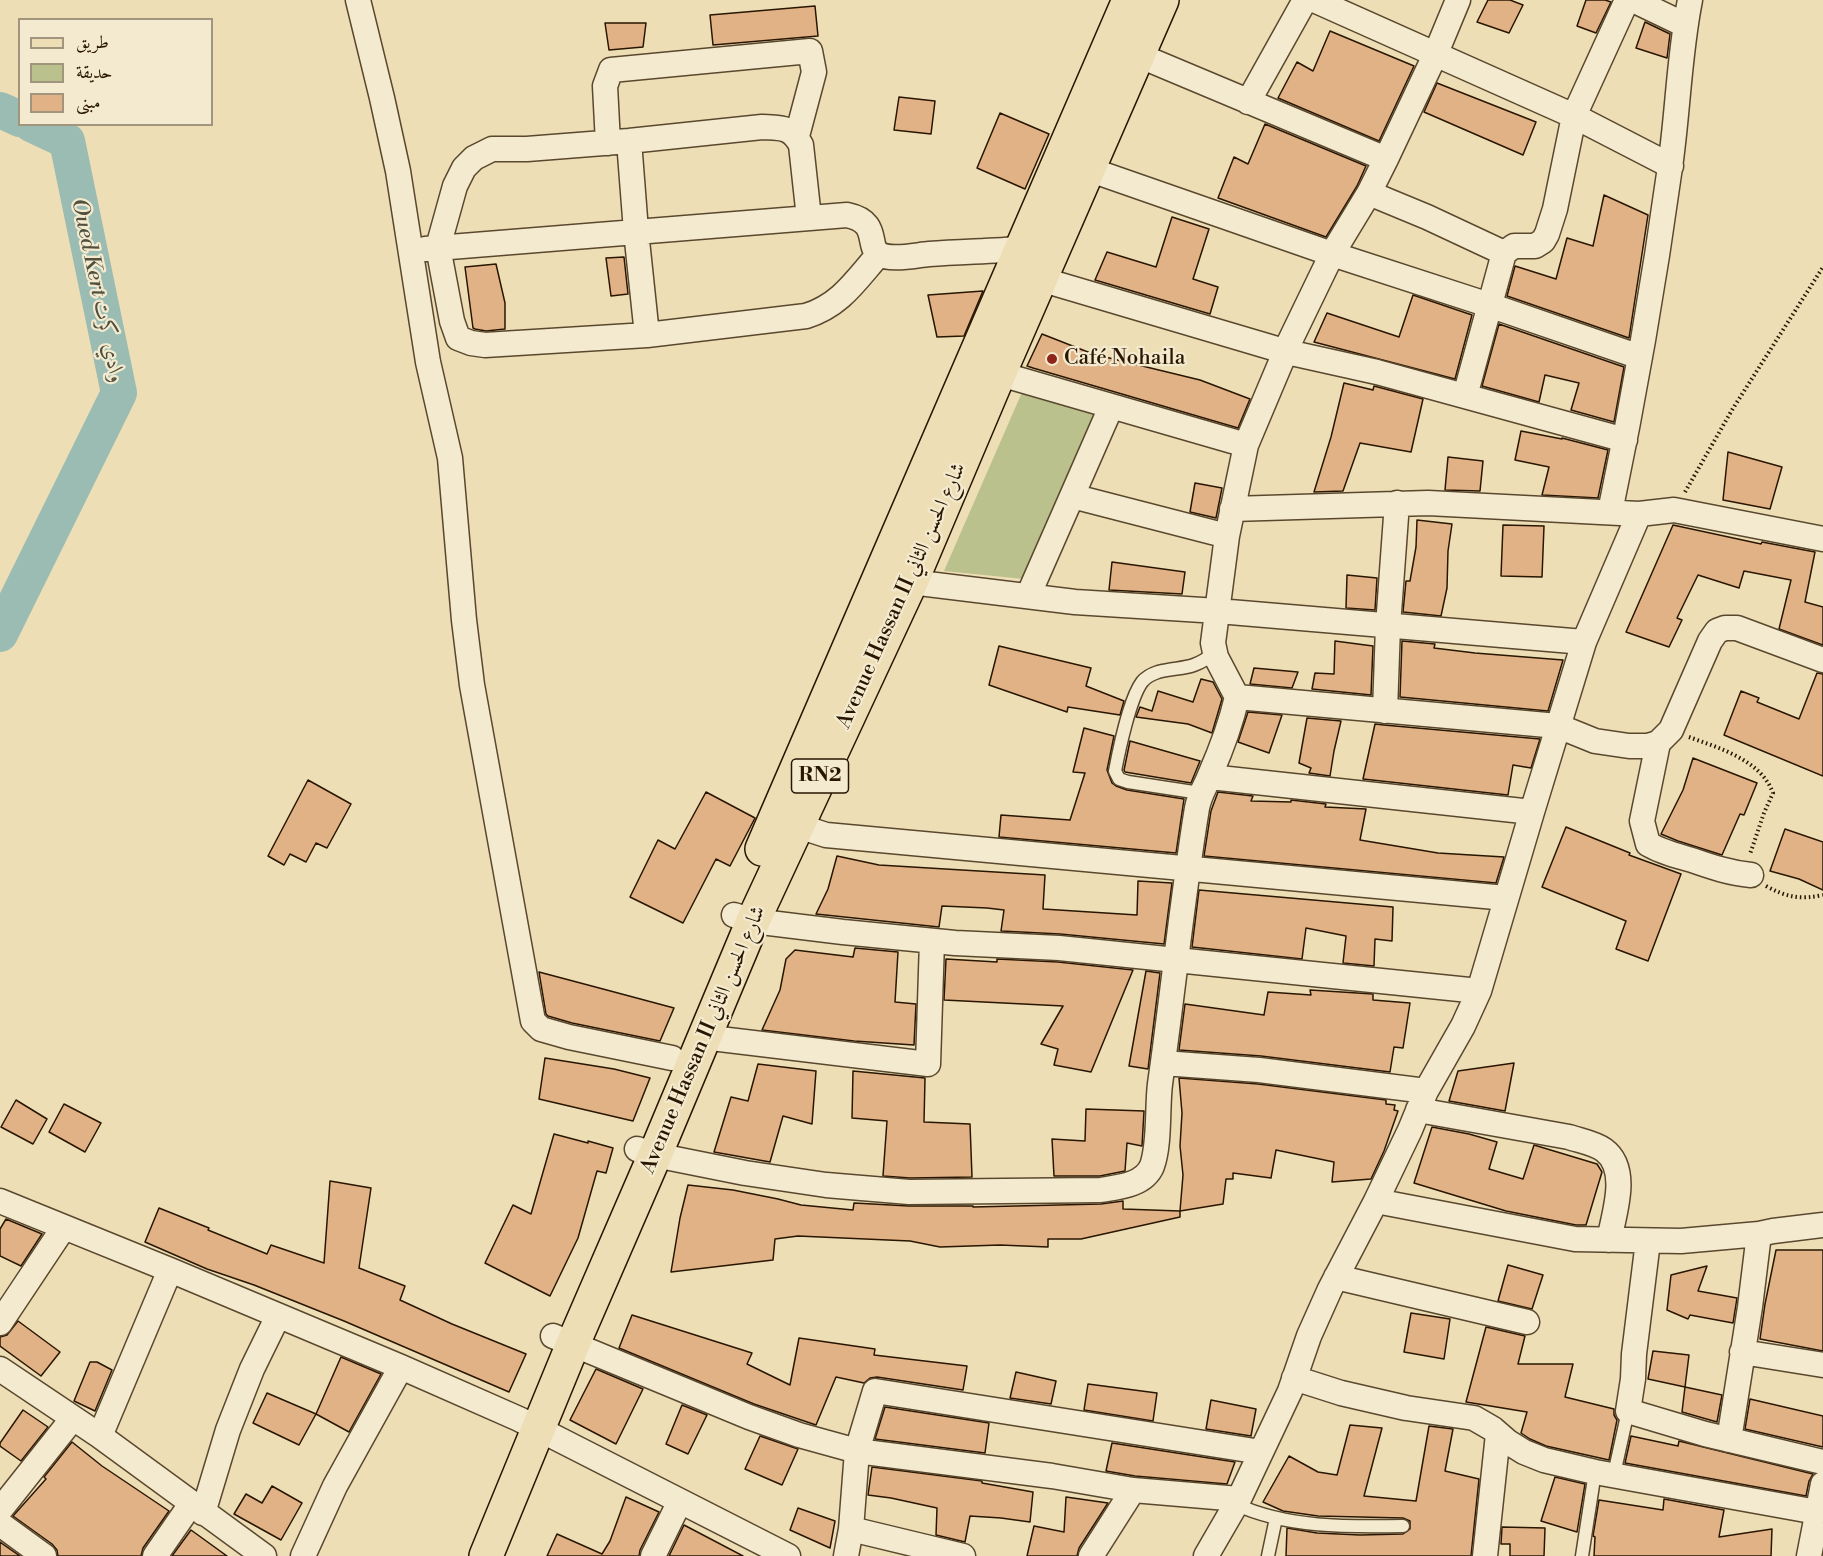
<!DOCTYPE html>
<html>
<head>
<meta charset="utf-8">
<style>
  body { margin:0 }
  #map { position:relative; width:1823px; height:1556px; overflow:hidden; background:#eddeb5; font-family:"Libre Bodoni",Amiri,serif }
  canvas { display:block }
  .legend { position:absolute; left:18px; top:18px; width:195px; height:108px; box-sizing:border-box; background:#f3eacf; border:2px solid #a2957d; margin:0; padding:8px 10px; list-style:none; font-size:18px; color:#291601 }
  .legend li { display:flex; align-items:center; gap:12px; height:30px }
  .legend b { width:30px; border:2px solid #a2957d }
</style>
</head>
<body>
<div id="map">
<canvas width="1823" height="1556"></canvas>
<ul class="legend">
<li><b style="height:8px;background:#eddeb5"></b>طريق</li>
<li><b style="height:16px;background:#bac18c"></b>حديقة</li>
<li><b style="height:16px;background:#e2b287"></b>مبنى</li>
</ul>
</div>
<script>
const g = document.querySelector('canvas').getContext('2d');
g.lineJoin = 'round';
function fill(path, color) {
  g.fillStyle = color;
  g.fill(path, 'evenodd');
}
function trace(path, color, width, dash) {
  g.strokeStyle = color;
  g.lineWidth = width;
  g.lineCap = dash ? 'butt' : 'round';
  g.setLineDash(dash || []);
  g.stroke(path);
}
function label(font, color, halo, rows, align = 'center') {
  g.font = font + ' "Libre Bodoni",Amiri,serif';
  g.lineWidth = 4.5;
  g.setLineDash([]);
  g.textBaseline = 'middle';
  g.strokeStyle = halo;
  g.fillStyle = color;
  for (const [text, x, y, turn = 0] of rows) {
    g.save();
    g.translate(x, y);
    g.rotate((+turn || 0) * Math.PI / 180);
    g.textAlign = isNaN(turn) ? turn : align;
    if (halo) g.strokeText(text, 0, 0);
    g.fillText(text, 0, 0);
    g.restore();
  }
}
const green = new Path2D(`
  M 1023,390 L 1101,410 L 1024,579 L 944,571 Z`);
const river = new Path2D(`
  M 0,110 L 20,119
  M 0,634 L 119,393 L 67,141 L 31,124`);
const building = new Path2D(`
  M 1488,0 L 1510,0 L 1523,5 L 1509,33 L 1477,22 Z
  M 1586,0 L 1605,0 L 1611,2 L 1596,33 L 1577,26 Z
  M 815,6 L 818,36 L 713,45 L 710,15 Z
  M 1645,22 L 1670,34 L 1667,58 L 1636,48 Z
  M 605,23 L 646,23 L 643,47 L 609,50 Z
  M 1330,31 L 1414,66 L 1379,141 L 1278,98 L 1297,62 L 1313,71 Z
  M 1437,83 L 1536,122 L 1523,155 L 1424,112 Z
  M 899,97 L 935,101 L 931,134 L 894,130 Z
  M 1000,113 L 1049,134 L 1025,189 L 977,168 Z
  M 1265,124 L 1366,166 L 1357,186 L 1326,237 L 1218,198 L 1234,157 L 1248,164 Z
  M 1604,195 L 1648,215 L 1629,338 L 1507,296 L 1515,266 L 1556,279 L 1567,238 L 1593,246 Z
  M 1172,217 L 1209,229 L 1193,279 L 1218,287 L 1210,314 L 1095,280 L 1107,252 L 1156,267 Z
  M 624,257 L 628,294 L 611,296 L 606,258 Z
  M 496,264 L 505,303 L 505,329 L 486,331 L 475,329 L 473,328 L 465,267 Z
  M 983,291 L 964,336 L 937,337 L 928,295 Z
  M 1413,295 L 1472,315 L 1455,379 L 1314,342 L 1327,313 L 1399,337 Z
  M 1499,324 L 1624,367 L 1614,422 L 1571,410 L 1579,383 L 1545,375 L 1539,402 L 1482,386 Z
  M 1042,334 L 1093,354 L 1200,380 L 1250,399 L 1238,428 L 1033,368 L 1027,366 Z
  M 1344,383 L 1373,390 L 1374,386 L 1423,399 L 1411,452 L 1360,443 L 1343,491 L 1314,492 L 1331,437 Z
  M 1521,431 L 1562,439 L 1562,438 L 1608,450 L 1598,498 L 1542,495 L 1549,467 L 1515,460 Z
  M 1728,452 L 1782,467 L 1770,509 L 1723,500 Z
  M 1448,457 L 1483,461 L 1480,491 L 1445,490 Z
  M 1195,483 L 1222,488 L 1216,518 L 1190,512 Z
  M 1417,520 L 1452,524 L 1448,551 L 1447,588 L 1441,616 L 1403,612 L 1406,581 L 1410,581 L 1416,547 Z
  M 1503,525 L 1544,526 L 1542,577 L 1501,576 Z
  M 1673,525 L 1761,544 L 1762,542 L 1815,552 L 1805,602 L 1823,607 L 1823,645 L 1779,629 L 1791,580 L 1744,571 L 1739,588 L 1698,575 L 1677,618 L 1682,620 L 1669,647 L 1626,632 Z
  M 1112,562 L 1185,572 L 1182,594 L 1109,590 Z
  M 1347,575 L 1377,578 L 1375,610 L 1346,608 Z
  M 1335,641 L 1373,646 L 1371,695 L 1312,689 L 1315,673 L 1334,674 Z
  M 1402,641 L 1435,644 L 1434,648 L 1475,653 L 1563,660 L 1548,711 L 1400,697 Z
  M 999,646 L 1091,668 L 1086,686 L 1124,701 L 1120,715 L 1068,707 L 1067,712 L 989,685 Z
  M 1254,668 L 1298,672 L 1292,688 L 1250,684 Z
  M 1817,673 L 1823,674 L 1823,776 L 1724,735 L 1741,691 L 1759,698 L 1757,702 L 1799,719 Z
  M 1201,679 L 1213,682 L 1222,699 L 1212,733 L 1188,724 L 1136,717 L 1140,707 L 1152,711 L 1158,691 L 1193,702 Z
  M 1248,712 L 1282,715 L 1269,753 L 1238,742 Z
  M 1307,718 L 1341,721 L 1334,751 L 1330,776 L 1309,773 L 1311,768 L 1299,763 Z
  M 1375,724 L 1384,725 L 1540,739 L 1531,768 L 1513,765 L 1508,795 L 1363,779 Z
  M 1084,728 L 1114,736 L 1107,770 L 1112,783 L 1116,786 L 1127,790 L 1184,799 L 1176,853 L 999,837 L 1001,815 L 1070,820 L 1085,773 L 1073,772 Z
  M 1130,741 L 1200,761 L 1191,783 L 1125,772 L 1124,770 Z
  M 1693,758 L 1757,783 L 1744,815 L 1740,814 L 1722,855 L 1678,841 L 1661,834 L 1683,790 Z
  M 308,780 L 351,804 L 327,848 L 316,843 L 306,862 L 290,854 L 284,865 L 268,856 Z
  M 706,792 L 755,818 L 730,866 L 716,859 L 683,923 L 630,897 L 658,840 L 675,849 Z
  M 1218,792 L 1253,796 L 1251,801 L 1291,802 L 1291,800 L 1326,804 L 1325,807 L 1366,809 L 1360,840 L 1438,853 L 1504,857 L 1496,883 L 1204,856 L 1211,811 Z
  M 1566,827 L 1630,853 L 1629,855 L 1681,874 L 1648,961 L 1616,949 L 1626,921 L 1542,887 Z
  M 1785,829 L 1823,842 L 1823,890 L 1799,879 L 1770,871 Z
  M 837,856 L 879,865 L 1045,875 L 1043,909 L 1137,915 L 1138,881 L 1172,883 L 1164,944 L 1060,934 L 1001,931 L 1004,910 L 987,908 L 942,906 L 939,927 L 816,914 L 828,889 Z
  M 1199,890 L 1393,907 L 1392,941 L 1375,939 L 1374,966 L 1343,963 L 1346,936 L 1306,928 L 1302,959 L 1192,947 Z
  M 855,948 L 898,952 L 895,1002 L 916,1004 L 914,1045 L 854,1041 L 762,1030 L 780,990 L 786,959 L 795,950 L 853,957 Z
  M 946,959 L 997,962 L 997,959 L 1058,962 L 1133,970 L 1091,1072 L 1054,1065 L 1058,1049 L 1041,1044 L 1063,1006 L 944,1000 Z
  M 1146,971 L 1160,973 L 1148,1069 L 1129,1066 Z
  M 539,972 L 603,989 L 674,1008 L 660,1041 L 572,1023 L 548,1016 L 546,1014 Z
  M 1310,990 L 1373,994 L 1373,1000 L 1410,1003 L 1403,1048 L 1394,1047 L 1390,1072 L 1261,1056 L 1179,1050 L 1185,1004 L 1264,1015 L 1268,992 L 1311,995 Z
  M 545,1058 L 614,1069 L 650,1078 L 633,1121 L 539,1099 Z
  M 1514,1063 L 1505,1111 L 1449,1101 L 1458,1071 Z
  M 758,1064 L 816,1071 L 812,1124 L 783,1116 L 770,1162 L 714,1152 L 731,1097 L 748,1101 Z
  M 853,1071 L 925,1078 L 924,1122 L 970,1124 L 972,1177 L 910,1178 L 883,1176 L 887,1121 L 852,1118 Z
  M 1179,1078 L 1258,1084 L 1386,1100 L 1386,1104 L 1395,1105 L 1394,1110 L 1398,1111 L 1384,1151 L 1371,1179 L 1332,1182 L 1334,1162 L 1276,1150 L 1271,1178 L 1233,1173 L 1233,1179 L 1226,1179 L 1223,1204 L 1180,1211 L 1183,1175 L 1180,1146 L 1182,1113 Z
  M 16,1100 L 47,1119 L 33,1144 L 1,1127 Z
  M 64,1104 L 101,1123 L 85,1152 L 49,1132 Z
  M 1086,1109 L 1144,1111 L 1142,1146 L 1127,1143 L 1125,1171 L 1100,1176 L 1054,1176 L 1052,1139 L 1085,1141 Z
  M 1432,1127 L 1469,1134 L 1497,1142 L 1489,1169 L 1523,1179 L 1534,1145 L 1597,1164 L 1602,1172 L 1586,1225 L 1576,1225 L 1506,1211 L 1414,1183 Z
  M 554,1134 L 588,1143 L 588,1141 L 613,1148 L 606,1173 L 597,1171 L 578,1238 L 550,1296 L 485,1263 L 513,1205 L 531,1214 Z
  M 330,1181 L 371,1188 L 359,1268 L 405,1286 L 400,1300 L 452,1324 L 526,1354 L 509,1392 L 344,1321 L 254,1285 L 207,1269 L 145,1242 L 159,1208 L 209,1228 L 208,1230 L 267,1254 L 271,1245 L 324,1263 Z
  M 688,1185 L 733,1190 L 778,1199 L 801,1205 L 853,1210 L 854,1203 L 909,1206 L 973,1206 L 973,1207 L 1101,1204 L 1123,1201 L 1123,1209 L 1180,1211 L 1180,1217 L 1081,1239 L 1048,1239 L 1048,1247 L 1000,1245 L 940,1247 L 910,1241 L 798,1236 L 775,1239 L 773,1260 L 671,1272 L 680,1218 Z
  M 6,1219 L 42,1234 L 21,1266 L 0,1256 L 0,1229 Z
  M 1776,1250 L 1823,1250 L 1823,1351 L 1760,1339 L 1765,1304 Z
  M 1508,1265 L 1543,1275 L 1532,1309 L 1498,1301 Z
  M 1707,1266 L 1698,1291 L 1737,1298 L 1733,1323 L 1690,1315 L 1688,1319 L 1667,1310 L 1671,1275 Z
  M 1411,1313 L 1450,1319 L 1444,1359 L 1404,1352 Z
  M 632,1315 L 752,1353 L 747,1364 L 790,1385 L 799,1338 L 875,1349 L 874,1355 L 967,1366 L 963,1390 L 877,1377 L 870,1378 L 864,1383 L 836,1377 L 816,1425 L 754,1404 L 619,1348 Z
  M 18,1321 L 60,1352 L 41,1376 L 0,1346 L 0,1337 L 7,1335 Z
  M 1486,1327 L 1525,1336 L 1518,1364 L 1573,1364 L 1565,1397 L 1614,1409 L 1614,1415 L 1617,1420 L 1609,1460 L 1546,1446 L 1530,1439 L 1521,1433 L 1527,1412 L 1466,1402 Z
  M 1653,1351 L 1689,1355 L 1685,1387 L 1648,1379 Z
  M 341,1357 L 381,1374 L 349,1432 L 316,1414 Z
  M 90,1362 L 97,1362 L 112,1370 L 95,1411 L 74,1401 Z
  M 596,1369 L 643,1389 L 616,1444 L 570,1420 Z
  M 1016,1372 L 1056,1381 L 1051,1404 L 1010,1398 Z
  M 1088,1384 L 1157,1393 L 1153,1421 L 1084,1410 Z
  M 1685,1387 L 1722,1395 L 1717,1422 L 1682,1412 Z
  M 267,1393 L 316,1414 L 299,1445 L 253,1423 Z
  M 1750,1399 L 1823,1416 L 1823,1447 L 1745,1429 Z
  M 1211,1400 L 1256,1409 L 1251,1436 L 1206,1429 Z
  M 682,1405 L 707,1415 L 688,1454 L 666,1444 Z
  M 885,1407 L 989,1423 L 985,1453 L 875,1439 Z
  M 23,1410 L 48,1427 L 21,1461 L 0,1446 L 0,1443 Z
  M 1350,1425 L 1382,1428 L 1364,1496 L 1416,1501 L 1429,1426 L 1453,1429 L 1445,1471 L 1479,1479 L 1471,1556 L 1286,1556 L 1287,1528 L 1317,1533 L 1360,1535 L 1403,1534 L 1410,1529 L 1410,1521 L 1403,1518 L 1318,1516 L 1283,1511 L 1263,1502 L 1289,1456 L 1318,1472 L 1337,1475 Z
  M 760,1436 L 798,1449 L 782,1485 L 745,1469 Z
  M 1631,1436 L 1678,1446 L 1679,1441 L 1813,1474 L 1809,1481 L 1806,1496 L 1625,1463 Z
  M 72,1442 L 102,1466 L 169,1511 L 143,1548 L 141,1556 L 58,1556 L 57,1550 L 52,1544 L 13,1516 L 46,1479 L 44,1477 Z
  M 1112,1443 L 1235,1462 L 1227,1484 L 1135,1476 L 1106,1471 Z
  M 872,1467 L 982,1481 L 982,1483 L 1033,1492 L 1030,1522 L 1001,1518 L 970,1516 L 965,1542 L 936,1535 L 937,1508 L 891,1498 L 868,1495 Z
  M 1555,1477 L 1585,1484 L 1577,1532 L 1541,1521 Z
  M 272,1486 L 302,1503 L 281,1540 L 234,1514 L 246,1494 L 262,1503 Z
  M 626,1497 L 659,1512 L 640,1550 L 639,1556 L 547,1556 L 557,1534 L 602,1554 L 610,1541 Z
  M 1066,1497 L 1108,1503 L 1079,1548 L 1077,1556 L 1027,1556 L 1034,1526 L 1064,1532 Z
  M 1664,1499 L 1724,1510 L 1719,1537 L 1772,1529 L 1771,1556 L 1594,1556 L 1595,1537 L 1593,1536 L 1599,1500 L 1663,1510 Z
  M 798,1508 L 835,1521 L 830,1548 L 790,1530 Z
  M 684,1525 L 743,1556 L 669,1556 Z
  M 1502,1527 L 1545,1528 L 1544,1556 L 1510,1556 L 1510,1544 L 1501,1544 Z
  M 191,1530 L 227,1556 L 172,1556 Z
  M 0,1542 L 20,1556 L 0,1556 Z`);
const path = new Path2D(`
  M 1685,492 L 1732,410 L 1823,267
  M 1689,737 C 1719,748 1761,760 1773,793 L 1764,813 L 1750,854
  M 1766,886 C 1786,897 1801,900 1823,895`);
const service = new Path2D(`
  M 1200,793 L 1128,782 L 1119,779 L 1115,771 C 1119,750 1130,698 1142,682 C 1146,677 1152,674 1158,672 C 1182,666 1192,671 1214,653
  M 1614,1474 L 1628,1411
  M 1235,1504 C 1287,1528 1347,1527 1403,1526
  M 1268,1556 L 1276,1518
  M 1582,1556 L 1595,1472`);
const minor = new Path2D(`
  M 358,0 L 382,98 L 398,171 L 428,362 L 450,458 L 464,620 L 472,685 L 533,1021 L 541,1029 L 569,1037 L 672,1058
  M 1314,0 L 1574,116 L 1671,166
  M 1633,0 L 1685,25
  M 1138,55 L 1386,159
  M 1248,102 L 1305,0
  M 629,141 L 636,231 L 647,335
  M 608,143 L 605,86 L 611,70 L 810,51 L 814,72 L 797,136
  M 1088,169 L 1332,254 L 1489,305 L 1640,357
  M 1369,193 L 1427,217 L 1504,253
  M 809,218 L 801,145 C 791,126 781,128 762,127 L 629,141 L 527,149 L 492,149 L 474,158 L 464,168 L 455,186 L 438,247 L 452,321 L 458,338 L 471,343 L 485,345 L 647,335 L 806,316 C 841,305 856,280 879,254
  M 425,249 L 847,215 C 881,222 866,246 879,254 C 891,261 916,255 929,254 C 960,252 991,251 1021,249
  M 1040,279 L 1287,352 L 1377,372 L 1625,440
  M 983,369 L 1246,445
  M 1465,396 L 1504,253 L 1514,246 L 1535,246 L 1543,241 L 1547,234 L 1555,209 L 1574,116 L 1627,0
  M 1072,496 L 1111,407
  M 1232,509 L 1428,503 L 1639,514 L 1674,510 L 1823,539
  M 1610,512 C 1634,398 1654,283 1670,167 C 1678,112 1679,55 1690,0
  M 897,579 L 911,582 L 1075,602 L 1218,611 L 1584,642
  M 1028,596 L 1072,496 L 1227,536
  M 1237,697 L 1558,726 L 1595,741 L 1629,746 L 1648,746 L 1658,743 L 1671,730 L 1710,641 L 1717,631 L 1725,628 L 1737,628 L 1823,660
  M 1385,711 L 1388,626 L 1397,503
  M 1658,743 L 1642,821 L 1648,844 C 1662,852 1677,856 1692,860 C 1712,867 1730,873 1751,875
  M 1210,777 L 1532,812
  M 783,821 L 826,835 L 1506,898
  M 734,915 L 753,921 L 843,932 L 955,943 L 1059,948 L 1479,991
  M 703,1037 L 928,1064 L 932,941
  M 1163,1063 L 1259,1070 L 1426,1091
  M 1418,1110 L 1569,1137 C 1581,1141 1594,1143 1604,1150 C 1630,1169 1614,1214 1609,1240
  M 637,1149 L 655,1155 L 745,1173 L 826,1185 L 909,1192 L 1101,1190 C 1119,1187 1144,1185 1152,1166 C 1160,1144 1157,1108 1160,1084 C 1173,992 1182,900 1197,808 C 1200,793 1205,788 1210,775 C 1221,750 1231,723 1237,697 L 1216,657 L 1213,643 L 1227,536 L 1246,445 L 1289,343 L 1332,254 L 1369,193 L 1386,159 L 1436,53 L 1458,0
  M 0,1201 L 170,1270 L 401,1367 L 519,1419 L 788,1556
  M 1376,1201 L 1575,1239 L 1681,1241 L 1759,1234 L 1773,1231 L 1823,1225
  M 1648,1241 L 1634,1354 L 1633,1379 L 1628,1411 L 1705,1434 L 1823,1462
  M 1336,1277 L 1527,1322
  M 0,1323 L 64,1227
  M 553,1336 L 749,1417 L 799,1435 L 857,1451 L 1052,1476 L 1133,1490 L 1239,1499
  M 1742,1352 L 1823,1365
  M 0,1369 L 100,1436 L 264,1556
  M 1294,1378 L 1341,1393 L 1406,1408 L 1474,1418 L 1493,1429 L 1508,1442 L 1524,1452 L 1544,1460 L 1595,1472 L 1817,1512
  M 100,1436 L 170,1270
  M 1729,1440 L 1750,1307 L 1759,1234
  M 0,1510 L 73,1418
  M 203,1513 L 228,1430 L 252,1369 L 278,1316
  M 0,1524 L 44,1556
  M 851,1529 L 963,1556
  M 155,1556 L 191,1504
  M 303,1556 L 335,1486 L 401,1367
  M 653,1556 L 680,1501
  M 846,1556 L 851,1529 L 857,1451 L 875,1391 L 1261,1452
  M 1091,1556 L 1133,1490
  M 1206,1556 L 1239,1499 L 1290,1391 L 1309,1336 L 1330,1289 L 1376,1201 L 1410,1130 L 1426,1091 L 1463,1026 L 1479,991 L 1532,812 L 1584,642 L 1639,514
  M 1485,1556 L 1498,1434
  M 1809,1556 L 1823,1484`);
const primary = new Path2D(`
  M 762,849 L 1129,0
  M 486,1556 L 573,1344 L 655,1155 L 753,921 L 911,582 L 999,374 L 1162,0`);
const markers = [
  [1052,359,6,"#8f2418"]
];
const shields = [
  [820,776,57]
];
const shieldNames = [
  ["RN2",820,776]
];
const poiNames = [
  ["Café Nohaila",1064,359]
];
const streetNames = [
  ["Avenue Hassan II شارع الحسن الثاني",902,596,-66],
  ["Avenue Hassan II شارع الحسن الثاني",704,1040,-67]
];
const waterNames = [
  ["Oued Kert وادي كرت",97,291,78]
];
fill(green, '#bac18c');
trace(river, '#9abcb2', 36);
fill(building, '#e2b287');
trace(building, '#291601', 1.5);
trace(service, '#5a482e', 15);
trace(minor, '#5a482e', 27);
trace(primary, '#291601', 36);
trace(path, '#291601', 4, [1.5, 3]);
trace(service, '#f3eacf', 12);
trace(minor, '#f3eacf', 24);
trace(primary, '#eddeb5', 33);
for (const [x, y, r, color] of markers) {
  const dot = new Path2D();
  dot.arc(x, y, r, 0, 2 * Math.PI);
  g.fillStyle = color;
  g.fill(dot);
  trace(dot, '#f3eacf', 2);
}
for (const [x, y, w] of shields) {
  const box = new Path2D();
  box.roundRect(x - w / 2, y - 17, w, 34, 4.5);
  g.fillStyle = '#f3eacf';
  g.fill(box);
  trace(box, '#291601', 1.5);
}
label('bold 20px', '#291601', null, shieldNames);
label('21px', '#291601', '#f3eacf', poiNames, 'left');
label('21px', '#291601', '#f3eacf', streetNames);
label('italic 22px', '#51503f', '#f3eacf', waterNames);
</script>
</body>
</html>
